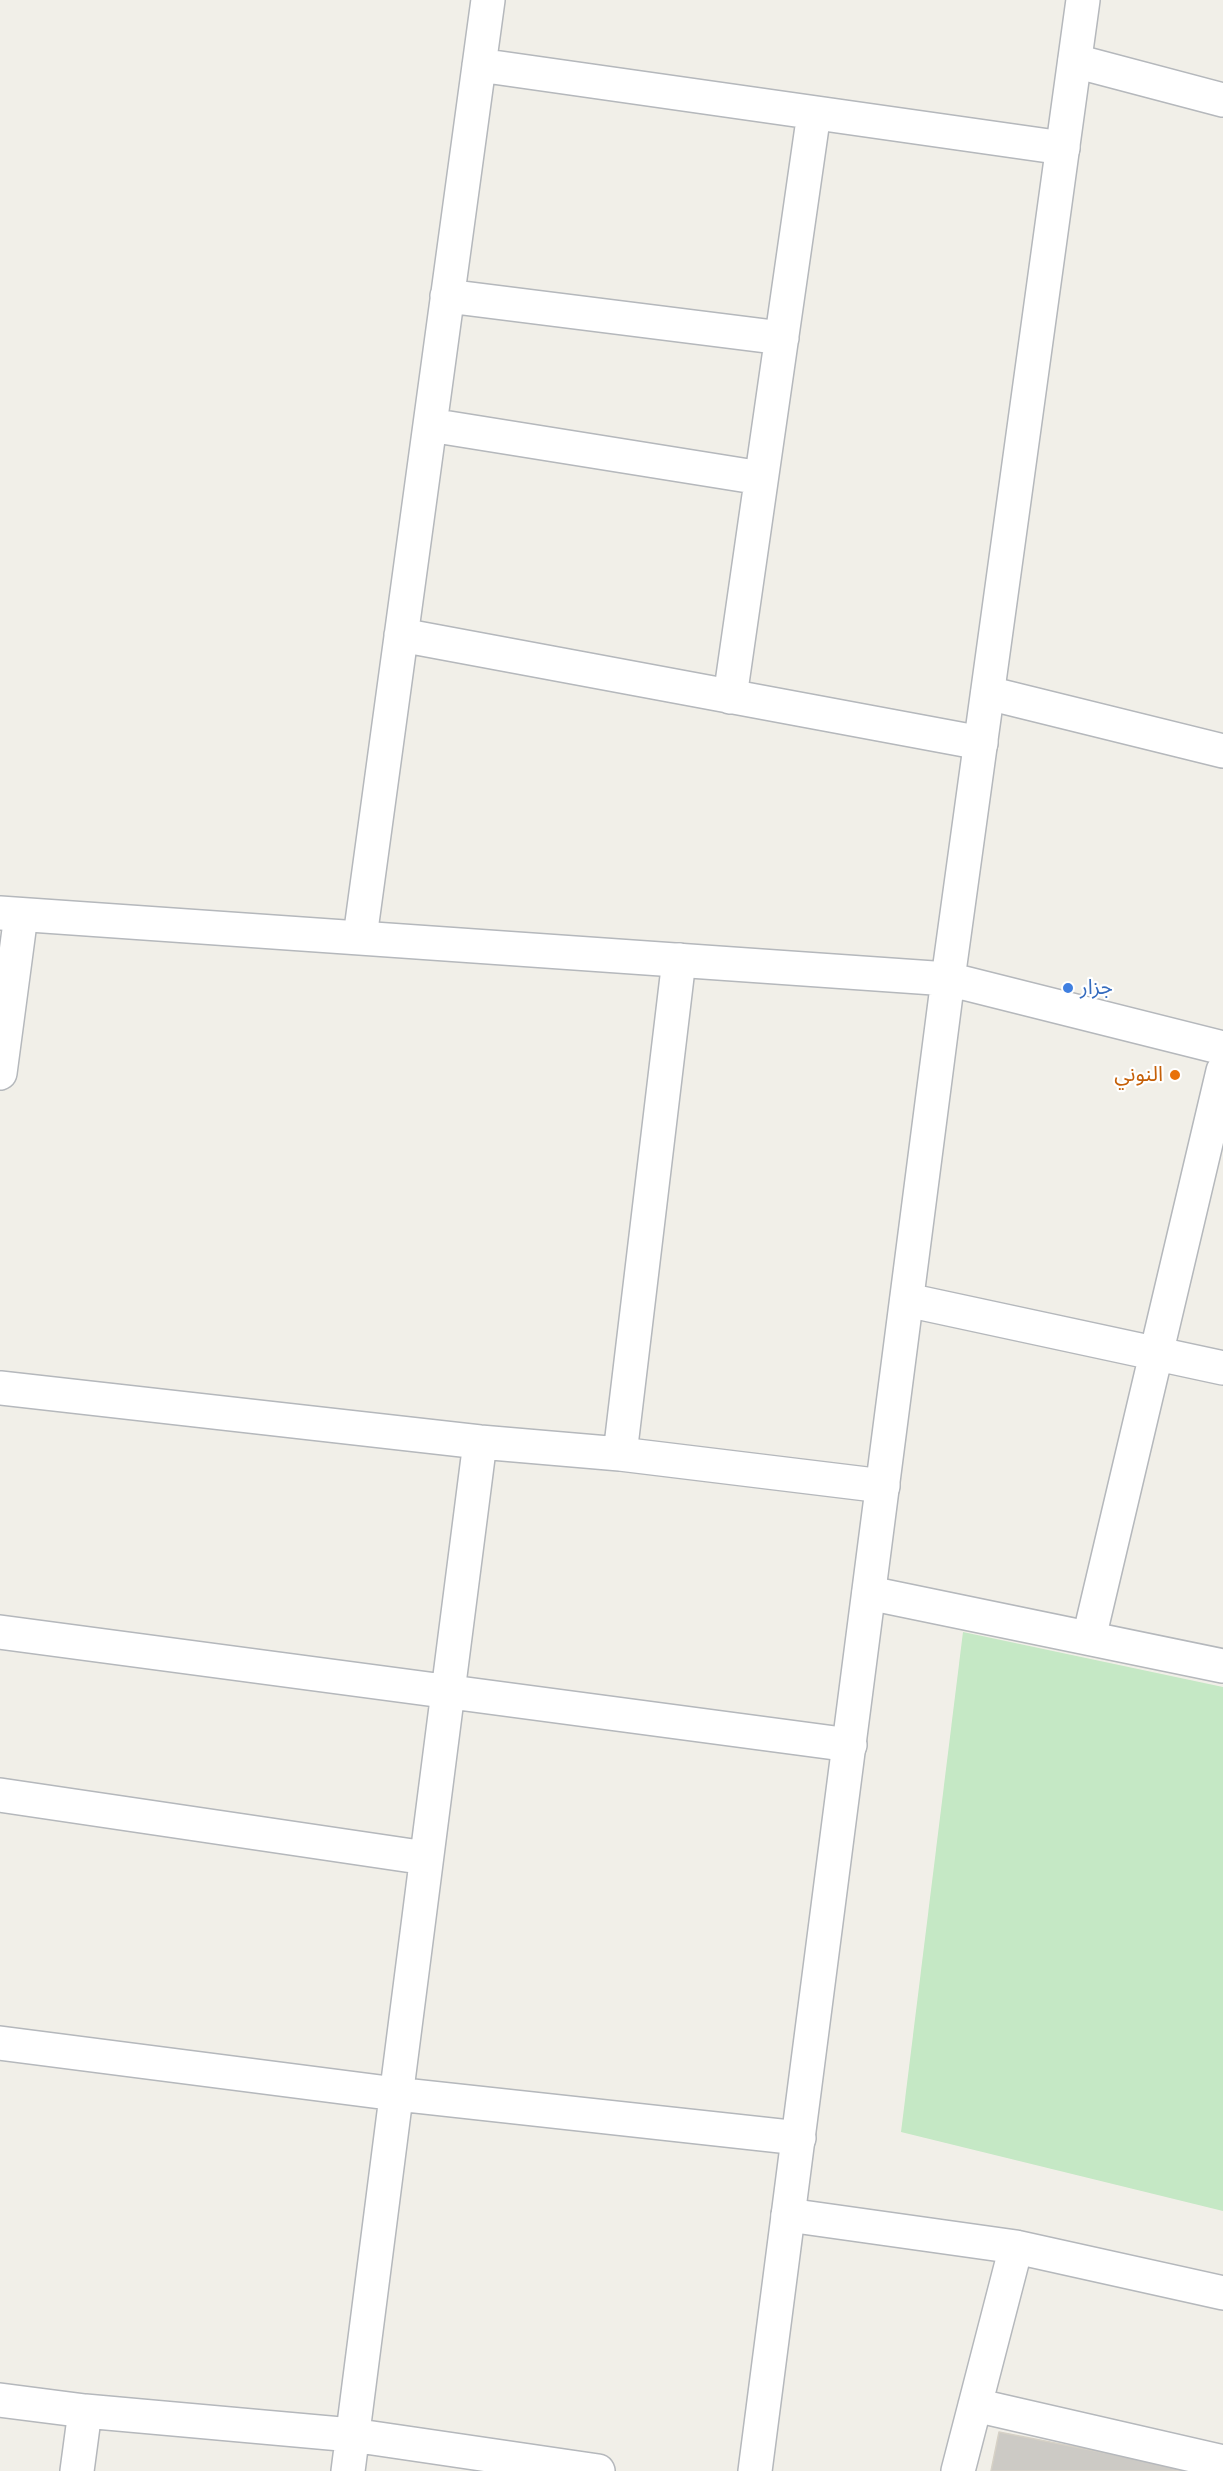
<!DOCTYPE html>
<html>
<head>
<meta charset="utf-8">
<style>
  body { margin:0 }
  canvas { display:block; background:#f1efe8 }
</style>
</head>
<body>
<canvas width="1223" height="2471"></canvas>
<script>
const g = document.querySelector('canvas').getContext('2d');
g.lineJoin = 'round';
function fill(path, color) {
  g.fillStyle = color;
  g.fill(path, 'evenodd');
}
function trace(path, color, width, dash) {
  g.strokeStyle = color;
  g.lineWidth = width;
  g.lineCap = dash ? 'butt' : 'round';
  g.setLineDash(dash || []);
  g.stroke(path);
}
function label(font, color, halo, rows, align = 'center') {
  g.font = font + ' Mulish,"Noto Sans Arabic",sans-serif';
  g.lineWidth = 4.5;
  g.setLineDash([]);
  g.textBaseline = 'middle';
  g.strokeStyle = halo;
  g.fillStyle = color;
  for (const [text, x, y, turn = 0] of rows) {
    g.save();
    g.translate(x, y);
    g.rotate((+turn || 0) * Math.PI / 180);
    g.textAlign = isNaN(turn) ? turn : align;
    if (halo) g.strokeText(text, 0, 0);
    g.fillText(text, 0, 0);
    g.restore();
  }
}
const green = new Path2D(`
  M 963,1632 L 1223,1687 L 1223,2211 L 901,2132 Z`);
const building = new Path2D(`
  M 999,2432 L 1198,2471 L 991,2471 Z`);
const minor = new Path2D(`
  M 1075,61 L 1223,100
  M 479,65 L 1063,148
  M 447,296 L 782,338
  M 430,425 L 761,478
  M 401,635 L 981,743
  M 988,693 L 1223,751
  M 730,697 L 814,113
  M 360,937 L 488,0
  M 0,1073 L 21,915
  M 907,1300 L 1223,1368
  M 0,1388 L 480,1442 L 620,1454 L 883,1486
  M 620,1454 L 679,960
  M 869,1593 L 1223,1666
  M 0,1632 L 850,1745
  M 1089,1638 L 1223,1071
  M 0,1795 L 426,1858
  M 0,2043 L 396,2094 L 799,2138
  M 788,2215 L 1016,2247 L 1223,2293
  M 0,2400 L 85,2411 L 352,2435 L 598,2471
  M 975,2405 L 1223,2462
  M 77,2471 L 85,2411
  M 348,2471 L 480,1442
  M 958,2471 L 1016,2247`);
const tertiary = new Path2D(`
  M 0,913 L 948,979 L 1223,1048
  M 755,2471 L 948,979 L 1083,0`);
const markers = [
  [1068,988,6,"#3f7fe0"],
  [1175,1075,6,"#e8710a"]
];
const shopNames = [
  ["جزار",1080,988]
];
const foodNames = [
  ["النوني",1163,1075]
];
fill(green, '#c5e8c5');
fill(building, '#cccac5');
trace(building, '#d6d1c6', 1.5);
trace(minor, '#b5b8bc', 36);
trace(tertiary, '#b5b8bc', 36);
trace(minor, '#fff', 33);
trace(tertiary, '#fff', 33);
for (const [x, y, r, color] of markers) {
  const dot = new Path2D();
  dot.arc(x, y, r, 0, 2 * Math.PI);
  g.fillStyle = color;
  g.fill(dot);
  trace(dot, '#fff', 2);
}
label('21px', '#366cbe', '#fff', shopNames, 'left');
label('21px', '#c56008', '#fff', foodNames, 'right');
</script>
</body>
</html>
